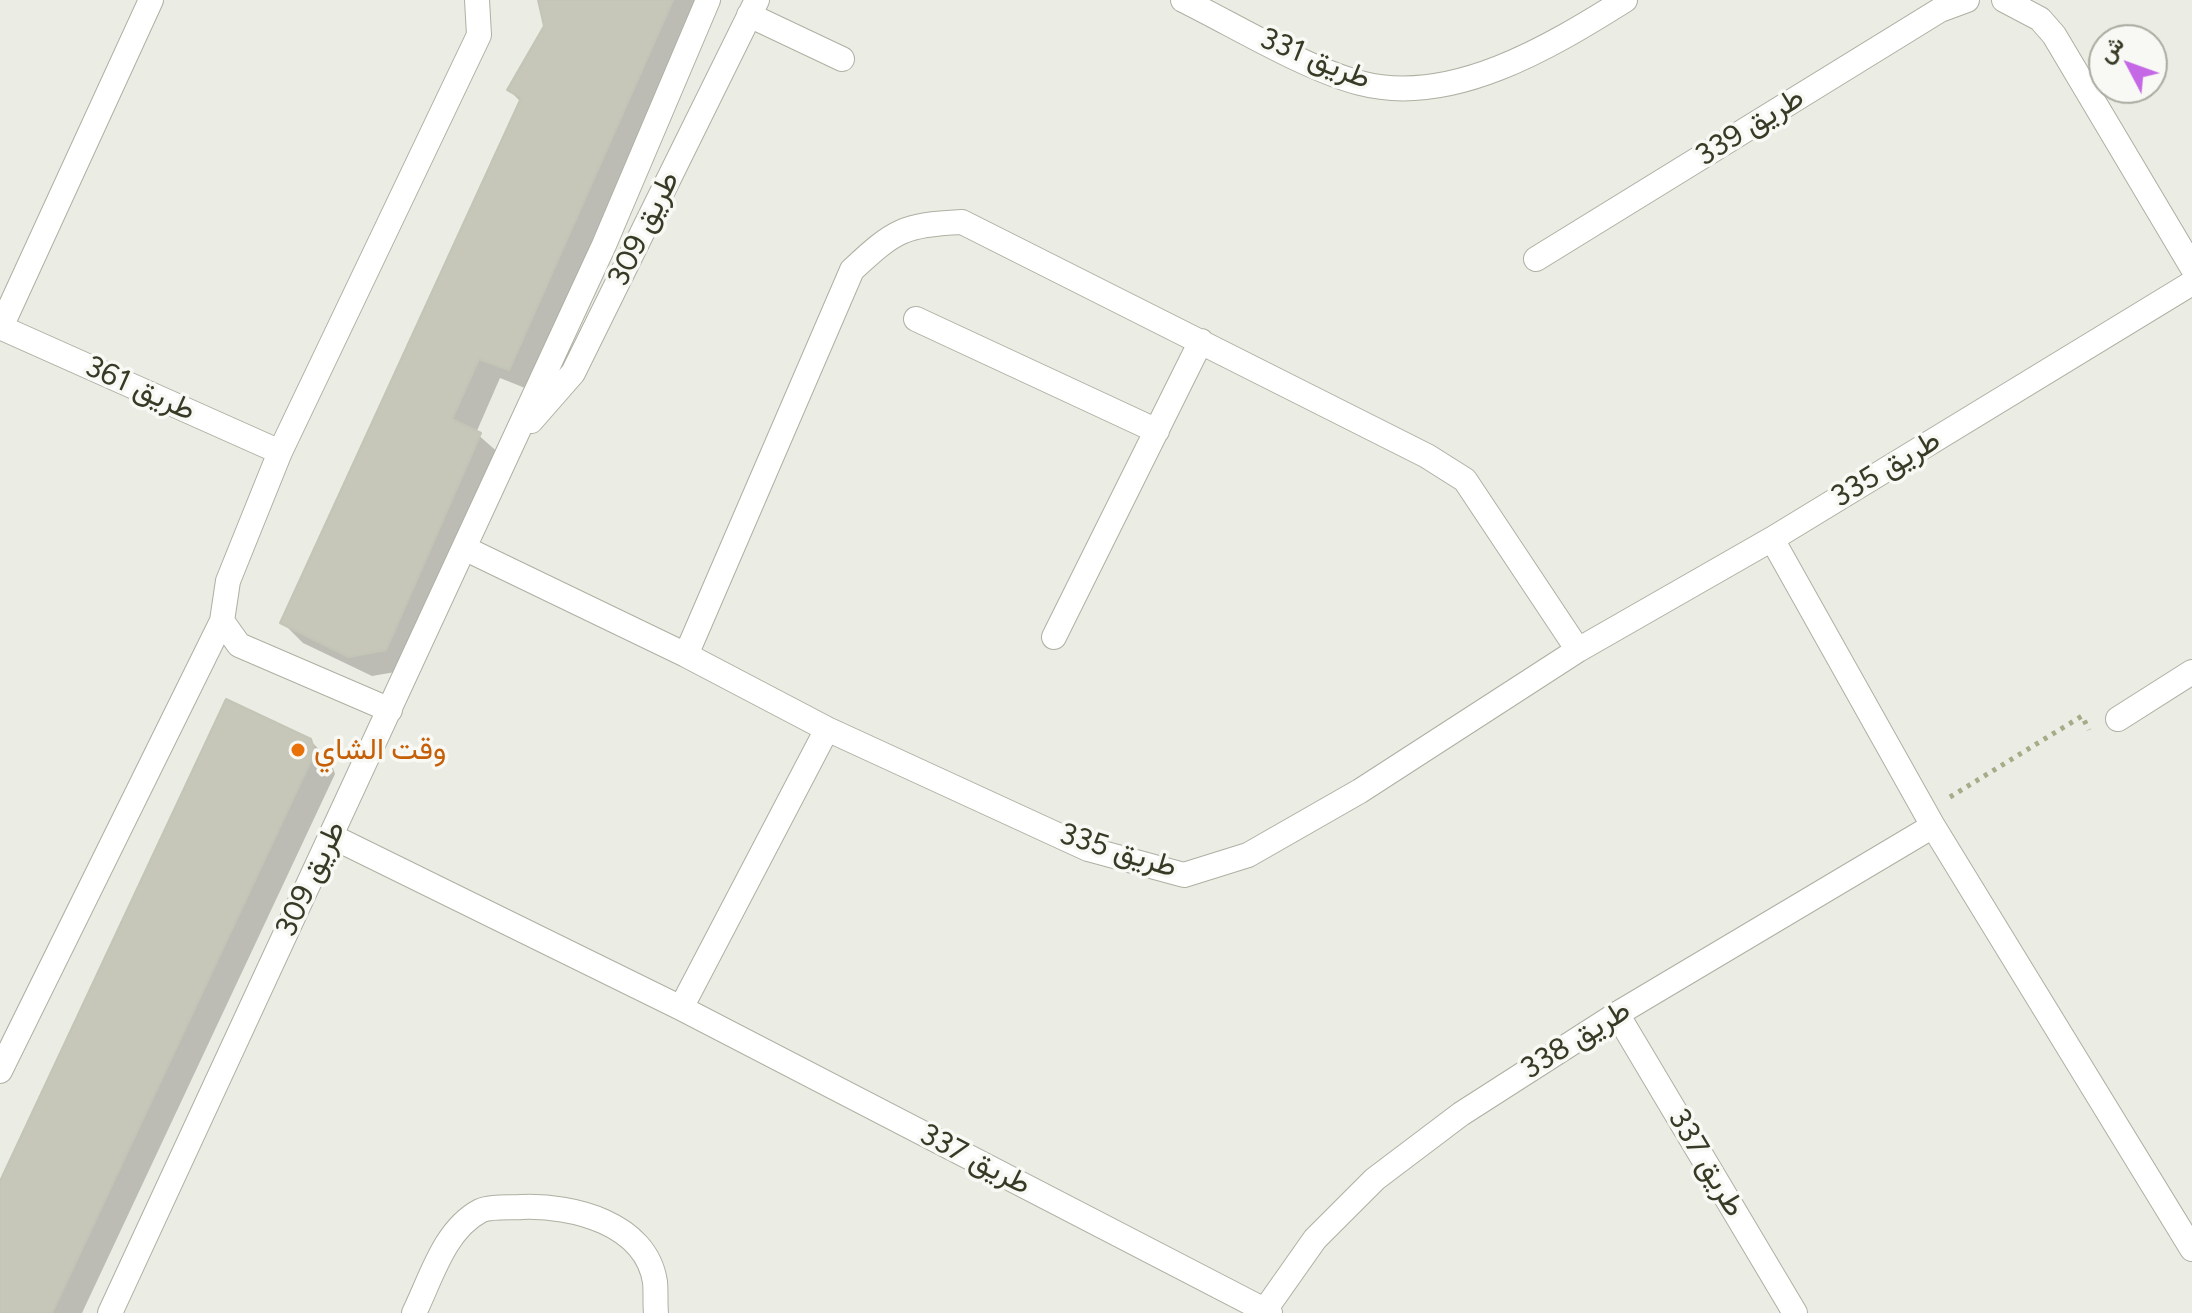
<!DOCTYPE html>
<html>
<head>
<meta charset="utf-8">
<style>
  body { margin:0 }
  #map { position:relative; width:2192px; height:1313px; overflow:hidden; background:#ebece3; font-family:Figtree,Vazirmatn,sans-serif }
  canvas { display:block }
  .north { position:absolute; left:2088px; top:24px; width:80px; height:80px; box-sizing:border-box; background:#f8f8f4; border:2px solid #aaaca1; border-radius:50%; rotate:311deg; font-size:22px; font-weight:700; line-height:32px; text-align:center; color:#363b25 }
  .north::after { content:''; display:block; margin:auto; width:28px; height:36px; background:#c568e5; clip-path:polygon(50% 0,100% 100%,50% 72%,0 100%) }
</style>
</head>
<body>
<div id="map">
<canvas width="2192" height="1313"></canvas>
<div class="north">ش</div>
</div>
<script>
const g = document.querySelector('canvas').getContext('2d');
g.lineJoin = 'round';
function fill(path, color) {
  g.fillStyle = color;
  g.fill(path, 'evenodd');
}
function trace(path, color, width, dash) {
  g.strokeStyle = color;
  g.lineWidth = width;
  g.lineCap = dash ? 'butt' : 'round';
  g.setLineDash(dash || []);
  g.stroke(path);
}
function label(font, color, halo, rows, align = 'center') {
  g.font = font + ' Figtree,Vazirmatn,sans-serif';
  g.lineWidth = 7;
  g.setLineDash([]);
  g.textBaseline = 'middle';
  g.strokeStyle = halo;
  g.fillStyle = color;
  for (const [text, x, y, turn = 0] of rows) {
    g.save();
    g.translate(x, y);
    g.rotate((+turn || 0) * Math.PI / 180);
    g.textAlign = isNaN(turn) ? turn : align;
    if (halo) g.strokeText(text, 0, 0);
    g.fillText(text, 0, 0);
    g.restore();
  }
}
const shadow = new Path2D(`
  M 541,0 L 697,0 L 530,390 L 500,378 L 476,433 L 501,455 L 407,670 L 372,676 L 303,643 L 282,622 L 521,102 L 509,90 L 546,26 Z
  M 310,740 L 331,762 L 335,774 L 82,1313 L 0,1313 L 0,1186 Z`);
const building = new Path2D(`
  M 538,0 L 673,0 L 509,370 L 479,359 L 452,419 L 481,433 L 386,650 L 349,657 L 280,623 L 521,98 L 507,90 L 544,26 Z
  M 226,699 L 311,739 L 315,752 L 52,1313 L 0,1313 L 0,1181 Z`);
const path = new Path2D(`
  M 1950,797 L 2082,716 L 2089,730`);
const minor = new Path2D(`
  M 1183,0 C 1234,25 1306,69 1360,83 C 1451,107 1550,47 1625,0
  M 2004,0 L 2040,19 L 2054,35 L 2192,267
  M 749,15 L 842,59
  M 1536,259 L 1940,10 L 1967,0
  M 916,319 L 1157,431
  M 0,327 L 280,452
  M 1,327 L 151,0
  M 531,421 L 573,373 L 757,0
  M 1772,539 L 1933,826 L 2192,1249
  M 464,548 L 686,655 L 827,729 L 1088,849 L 1184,875 L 1248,855 L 1360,791 L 1578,650 L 1772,539 L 2192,283
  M 1054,637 L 1201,341
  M 686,655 L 852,270 C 895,230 903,225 962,222 L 1427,456 L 1465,480 L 1578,650
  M 390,710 L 239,645 L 222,621 L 228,581 L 280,452 L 479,35 L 477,0
  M 2118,719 L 2192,672
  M 331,836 L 681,1008 L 1270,1313
  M 681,1008 L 827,729
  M 1617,1014 L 1795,1313
  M 0,1071 L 222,621
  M 1265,1310 L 1315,1239 L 1375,1179 L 1461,1114 L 1617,1014 L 1933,826
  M 110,1313 L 604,245 L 708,0
  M 414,1313 C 431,1279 444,1230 480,1211 C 490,1206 510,1208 522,1207 C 572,1205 646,1223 655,1282 C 656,1292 655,1303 656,1313`);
const markers = [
  [298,750,8,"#e8710a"]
];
const streetNames = [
  ["طريق 331",1315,59,22],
  ["طريق 339",1750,127,-32],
  ["طريق 309",644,229,-64],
  ["طريق 361",140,389,24],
  ["طريق 335",1886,469,-31],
  ["طريق 335",1118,851,17],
  ["طريق 309",311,879,-65],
  ["طريق 338",1576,1040,-32],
  ["طريق 337",975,1160,27],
  ["طريق 337",1706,1163,59]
];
const foodNames = [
  ["وقت الشاي",314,750]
];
fill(shadow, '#0003');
fill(building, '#c6c6b9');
trace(building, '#c3c5b6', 2);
trace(minor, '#adb0a2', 26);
trace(path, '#a5ac87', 5, [4, 6]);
trace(minor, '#fff', 24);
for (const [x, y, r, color] of markers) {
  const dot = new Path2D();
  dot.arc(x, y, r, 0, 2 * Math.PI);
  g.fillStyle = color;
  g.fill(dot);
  trace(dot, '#f8f8f4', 3);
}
label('30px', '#363b25', '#f8f8f4', streetNames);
label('30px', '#c56008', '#f8f8f4', foodNames, 'left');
</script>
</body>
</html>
